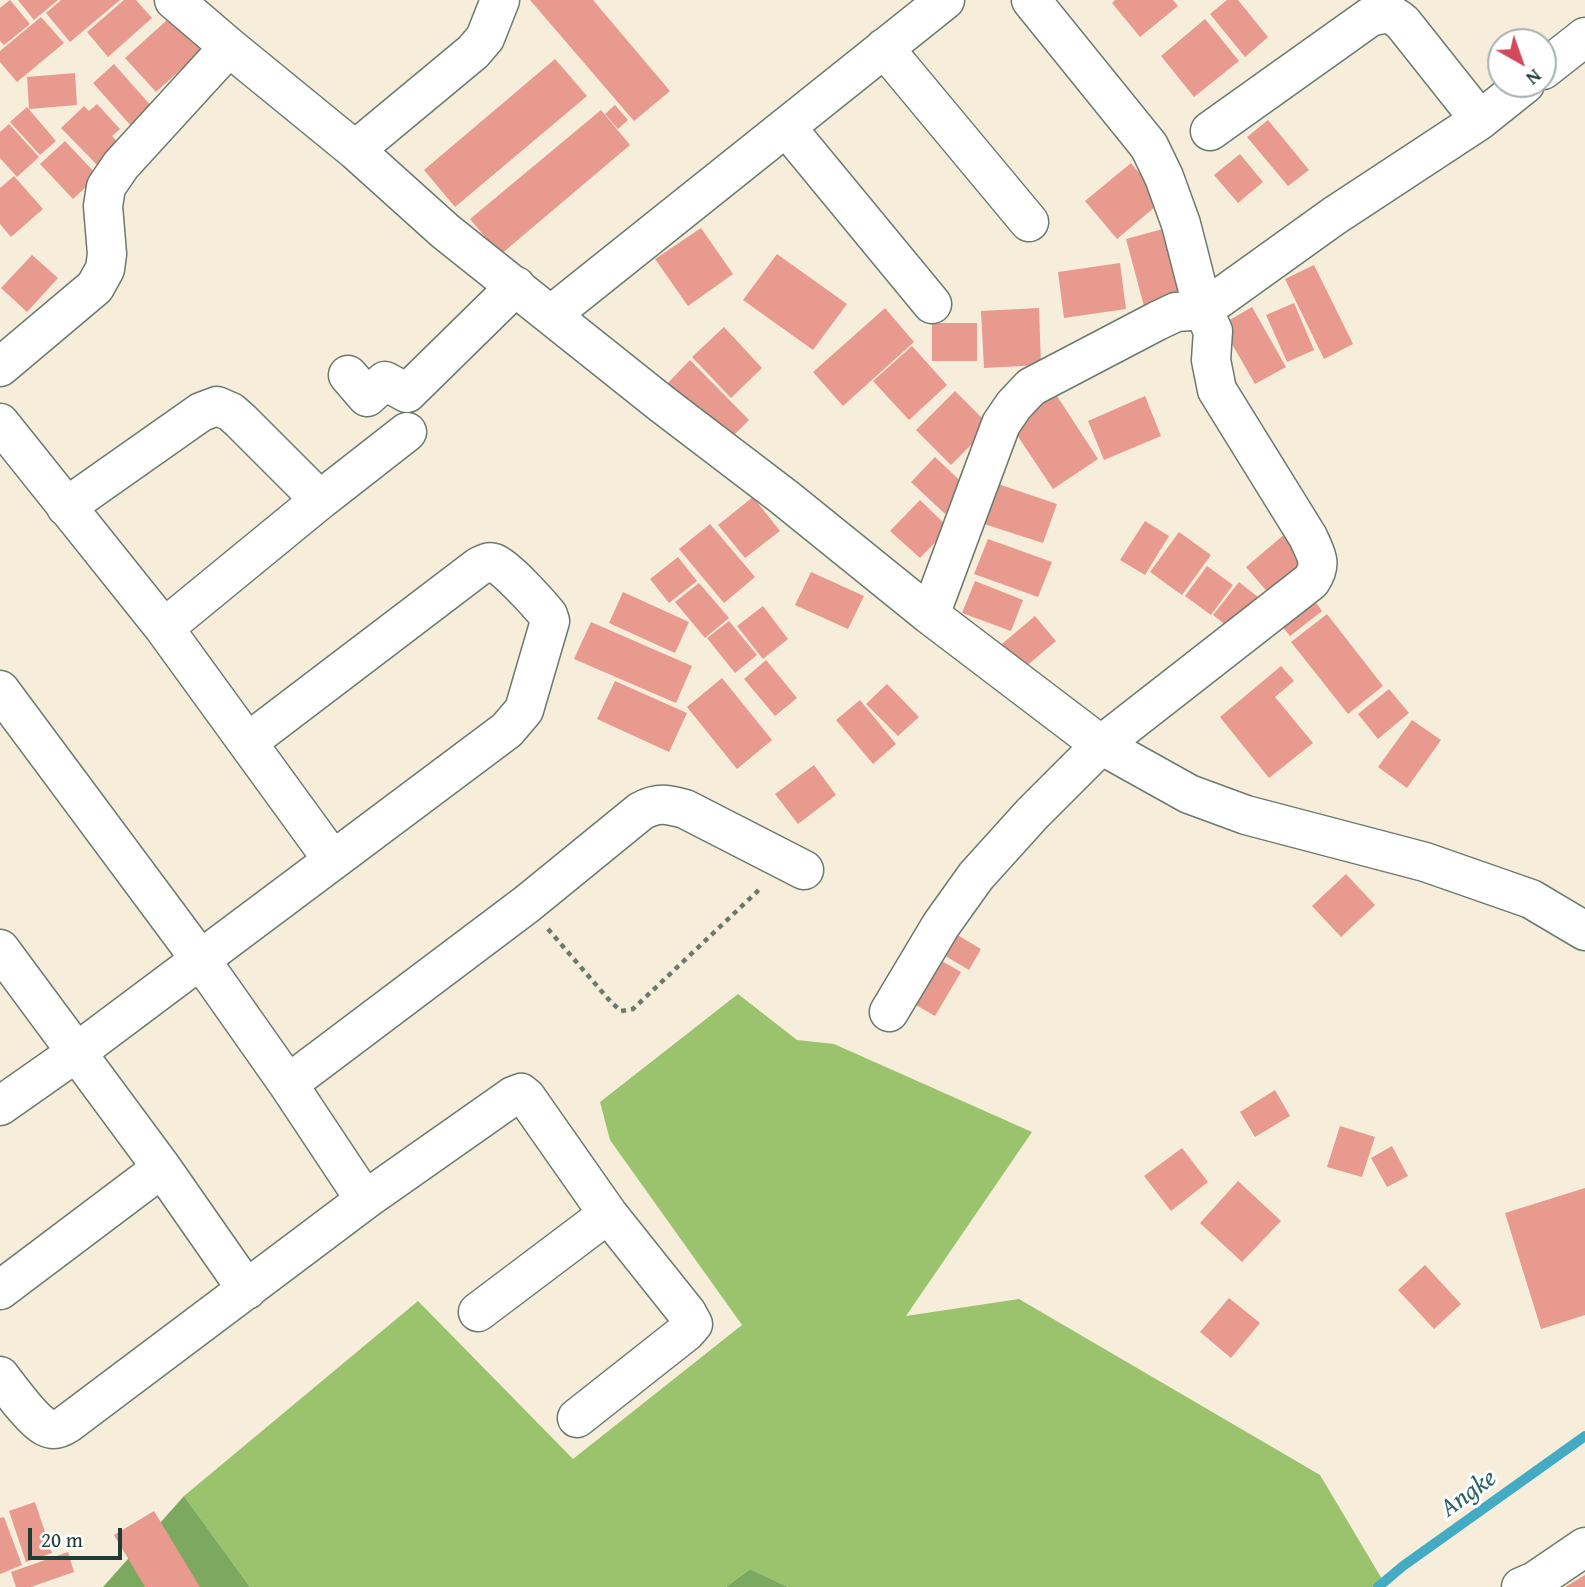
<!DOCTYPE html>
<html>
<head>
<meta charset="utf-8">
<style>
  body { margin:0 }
  #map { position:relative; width:1585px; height:1587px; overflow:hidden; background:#f6eddb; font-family:"Gentium Book Plus",serif }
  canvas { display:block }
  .north { position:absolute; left:1487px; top:28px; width:70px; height:70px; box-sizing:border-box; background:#fff; border:2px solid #a5b1ae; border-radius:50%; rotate:140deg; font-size:19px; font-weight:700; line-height:28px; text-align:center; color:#1f3d34 }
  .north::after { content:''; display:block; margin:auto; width:24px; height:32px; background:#d1495b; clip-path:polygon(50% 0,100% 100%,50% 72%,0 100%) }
  .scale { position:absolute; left:28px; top:1528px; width:94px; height:32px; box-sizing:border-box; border:4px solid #1f3d34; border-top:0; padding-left:9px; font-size:21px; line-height:24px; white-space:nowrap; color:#1f3d34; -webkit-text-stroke:5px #fff; paint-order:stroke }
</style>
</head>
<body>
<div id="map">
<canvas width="1585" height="1587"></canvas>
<div class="north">N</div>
<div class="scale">20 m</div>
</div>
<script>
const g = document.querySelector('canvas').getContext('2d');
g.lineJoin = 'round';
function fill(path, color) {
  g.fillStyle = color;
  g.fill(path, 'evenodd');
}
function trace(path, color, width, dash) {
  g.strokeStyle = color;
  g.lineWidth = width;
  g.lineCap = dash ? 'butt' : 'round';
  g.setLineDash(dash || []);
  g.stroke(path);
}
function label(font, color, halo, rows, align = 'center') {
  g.font = font + ' "Gentium Book Plus",serif';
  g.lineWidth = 6;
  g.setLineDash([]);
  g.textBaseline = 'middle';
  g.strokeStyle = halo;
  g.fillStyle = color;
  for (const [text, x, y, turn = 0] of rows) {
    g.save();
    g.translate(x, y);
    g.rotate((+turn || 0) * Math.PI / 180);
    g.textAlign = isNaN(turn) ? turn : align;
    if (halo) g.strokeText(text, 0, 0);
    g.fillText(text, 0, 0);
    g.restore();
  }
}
const green = new Path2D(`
  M 738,994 L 797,1040 L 834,1044 L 1032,1132 L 906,1316 L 1019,1299 L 1320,1475 L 1385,1584 L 1382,1587 L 788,1587 L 750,1569 L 726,1587 L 250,1587 L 184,1496 L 418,1301 L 573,1459 L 742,1325 L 610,1140 L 600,1102 Z`);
const forest = new Path2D(`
  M 184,1496 L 250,1587 L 103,1587 Z
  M 750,1569 L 788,1587 L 726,1587 Z`);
const stream = new Path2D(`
  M 1378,1587 L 1403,1566 L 1585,1436`);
const building = new Path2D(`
  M 10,0 L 30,24 L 4,45 L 0,41 L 0,8 Z
  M 18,0 L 58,0 L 34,20 Z
  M 61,0 L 120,0 L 70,42 L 46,13 Z
  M 124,0 L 136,0 L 152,18 L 108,57 L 87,32 Z
  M 530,0 L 593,0 L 670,91 L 634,121 Z
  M 1115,0 L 1173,0 L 1178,6 L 1140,37 L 1112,3 Z
  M 1227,0 L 1238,0 L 1268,37 L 1245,57 L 1210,14 Z
  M 177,11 L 208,45 L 156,92 L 125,58 Z
  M 41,17 L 64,43 L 17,82 L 0,62 L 0,51 Z
  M 1205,19 L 1239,61 L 1194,97 L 1161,56 Z
  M 555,59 L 587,96 L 455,207 L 424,170 Z
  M 114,64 L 153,108 L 132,127 L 93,83 Z
  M 75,73 L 77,105 L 29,109 L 27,77 Z
  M 97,104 L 120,129 L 112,136 L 125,150 L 103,171 L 61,128 L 84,106 L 89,111 Z
  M 615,105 L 628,120 L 618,129 L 605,114 Z
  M 27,107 L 56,141 L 40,155 L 10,122 Z
  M 601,110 L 630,145 L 500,255 L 470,219 Z
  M 1268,120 L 1309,170 L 1288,186 L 1247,137 Z
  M 9,124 L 39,157 L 17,177 L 0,158 L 0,132 Z
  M 65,141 L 98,176 L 73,199 L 40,164 Z
  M 1240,154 L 1263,182 L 1238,203 L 1214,175 Z
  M 1131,163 L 1162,201 L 1117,239 L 1085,201 Z
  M 14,176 L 43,209 L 11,237 L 0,224 L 0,188 Z
  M 1170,227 L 1189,298 L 1145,310 L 1126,239 Z
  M 701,228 L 733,274 L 688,306 L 655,259 Z
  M 777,254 L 847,304 L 813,350 L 743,300 Z
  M 32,255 L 58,278 L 27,312 L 1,288 Z
  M 1120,263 L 1126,309 L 1064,318 L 1058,272 Z
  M 1314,265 L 1353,344 L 1324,359 L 1285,279 Z
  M 1294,303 L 1314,350 L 1287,362 L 1266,315 Z
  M 1252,307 L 1286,367 L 1255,384 L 1221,325 Z
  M 885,308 L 914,342 L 843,406 L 813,372 Z
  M 1039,308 L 1041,365 L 984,368 L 981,311 Z
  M 932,323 L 977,323 L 977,361 L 932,361 Z
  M 724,327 L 762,368 L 731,398 L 692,357 Z
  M 912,346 L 947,385 L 909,420 L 873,381 Z
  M 690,360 L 749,420 L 727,442 L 668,383 Z
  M 955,391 L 990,426 L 951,465 L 916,430 Z
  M 1055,393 L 1098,459 L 1053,489 L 1009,423 Z
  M 1145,396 L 1161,436 L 1104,460 L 1088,421 Z
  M 935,457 L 969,489 L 945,514 L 911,482 Z
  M 998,484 L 1057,504 L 1043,543 L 984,524 Z
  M 753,497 L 780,531 L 745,558 L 718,525 Z
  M 920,500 L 949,528 L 920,558 L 890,531 Z
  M 1145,521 L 1169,536 L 1145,575 L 1120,560 Z
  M 710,524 L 755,577 L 724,603 L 679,549 Z
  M 1179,532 L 1211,555 L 1182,595 L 1150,572 Z
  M 1286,533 L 1309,562 L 1270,595 L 1246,567 Z
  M 988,539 L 1052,562 L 1038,597 L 974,574 Z
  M 678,557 L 697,581 L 669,603 L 650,579 Z
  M 1207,566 L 1233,585 L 1211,615 L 1185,596 Z
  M 811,572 L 864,596 L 848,629 L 795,605 Z
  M 975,581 L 1023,600 L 1011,631 L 962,613 Z
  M 1239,582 L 1263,601 L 1237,634 L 1213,615 Z
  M 699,583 L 729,618 L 705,638 L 675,602 Z
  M 623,592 L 689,622 L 675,653 L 609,623 Z
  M 1314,600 L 1322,611 L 1290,636 L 1281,625 Z
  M 763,606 L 788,639 L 763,659 L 737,626 Z
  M 1327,614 L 1383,686 L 1348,714 L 1291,642 Z
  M 1035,616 L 1056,641 L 1017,674 L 996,649 Z
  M 729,621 L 757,655 L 735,673 L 707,638 Z
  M 591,622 L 692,666 L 676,703 L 574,659 Z
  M 766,660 L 797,698 L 775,716 L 744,679 Z
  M 1281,666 L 1294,681 L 1275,697 L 1313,743 L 1269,778 L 1220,717 Z
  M 722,678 L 772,740 L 737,769 L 687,707 Z
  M 615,681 L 687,713 L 669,752 L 597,719 Z
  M 887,684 L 919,717 L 898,736 L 866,704 Z
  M 1389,689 L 1409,713 L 1378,739 L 1358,714 Z
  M 860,700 L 896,744 L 873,764 L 836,720 Z
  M 1412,720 L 1441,740 L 1407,788 L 1378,767 Z
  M 814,765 L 836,795 L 798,824 L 775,794 Z
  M 1346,874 L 1375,905 L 1341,937 L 1312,906 Z
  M 949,930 L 981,949 L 969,970 L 937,951 Z
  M 935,957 L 961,972 L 935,1016 L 909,1001 Z
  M 1275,1090 L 1290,1116 L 1255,1137 L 1240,1112 Z
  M 1340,1126 L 1375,1137 L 1362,1177 L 1327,1167 Z
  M 1392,1146 L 1408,1176 L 1387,1187 L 1371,1158 Z
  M 1182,1148 L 1208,1182 L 1171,1211 L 1144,1176 Z
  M 1238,1181 L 1281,1221 L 1242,1262 L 1200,1223 Z
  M 1585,1188 L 1585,1315 L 1541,1329 L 1505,1213 Z
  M 1425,1265 L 1461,1304 L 1434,1329 L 1398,1290 Z
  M 1229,1298 L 1260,1323 L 1231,1358 L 1200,1332 Z
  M 35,1502 L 52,1553 L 26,1562 L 9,1511 Z
  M 154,1511 L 200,1587 L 145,1587 L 114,1535 Z
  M 4,1517 L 22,1565 L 0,1574 L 0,1518 Z
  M 68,1552 L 74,1572 L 31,1587 L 16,1587 L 11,1572 Z
  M 1585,1575 L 1585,1587 L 1565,1587 Z`);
const path = new Path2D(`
  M 548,929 L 610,1001 L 621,1011 L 633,1009 L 762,887`);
const minor = new Path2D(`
  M 174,0 L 229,47 L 355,150 L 445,231 L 662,404 L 784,497 L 930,615 L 1101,745 L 1189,794 L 1246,815 L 1425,862 L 1531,899 L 1585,931
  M 884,48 L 1029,222
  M 1543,70 L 1585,37
  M 786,127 L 932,304
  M 1210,131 L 1370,17 C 1385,13 1391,12 1403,23 L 1480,120
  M 355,150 L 473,52 L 485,38 L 500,0
  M 552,314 L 945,0
  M 0,367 L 95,287 L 105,269 L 107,254 L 103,206 L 106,187 L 121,165 L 229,47
  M 348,375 L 367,397 L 385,381 L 407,393 L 516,286
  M 0,423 L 164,628 L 332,859
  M 66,507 L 201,412 L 217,406 L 231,412 L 241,421 L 320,500
  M 930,615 L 1001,424 L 1014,405 L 1031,387 L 1157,321 L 1176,312 L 1203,310 L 1334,216 L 1480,120 L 1525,84
  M 164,628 L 320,500 L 407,432
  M 0,690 L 200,959 L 288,1084 L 365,1200
  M 0,949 L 162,1168 L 247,1290
  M 889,1012 L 941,925 L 976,876 L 1032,814 L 1101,745 L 1311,581 C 1323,563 1316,555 1308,537 L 1217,390 L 1211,360 L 1213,331 L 1203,310 L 1181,224 L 1164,177 L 1149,146 L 1031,0
  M 288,1084 L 527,904 L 641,811 C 658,802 667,804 685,809 L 804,870
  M 0,1106 L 77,1052 L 507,730 L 524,710 L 550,621 L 548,615 C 539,604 507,568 494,563 C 488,561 484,564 478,567 L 248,742
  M 0,1290 L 162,1168
  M 478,1312 L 608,1214
  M 0,1376 C 10,1389 33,1421 46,1427 C 54,1431 61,1428 67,1424 L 365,1200 L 513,1096 L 521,1093 L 526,1097 L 608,1214 L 687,1313 L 693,1324 L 686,1332 L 577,1418
  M 1521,1587 L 1535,1581 L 1585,1547`);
const waterNames = [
  ["Angke",1469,1494,-36]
];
fill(green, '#9bc26d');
fill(forest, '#7ca860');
trace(stream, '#44abc4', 10);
fill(building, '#e89a8e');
trace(minor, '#6a7b6e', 41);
trace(path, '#6a7b6e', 4.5, [5, 5]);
trace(minor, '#fff', 38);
label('italic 26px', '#2c6466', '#fff', waterNames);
</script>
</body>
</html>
